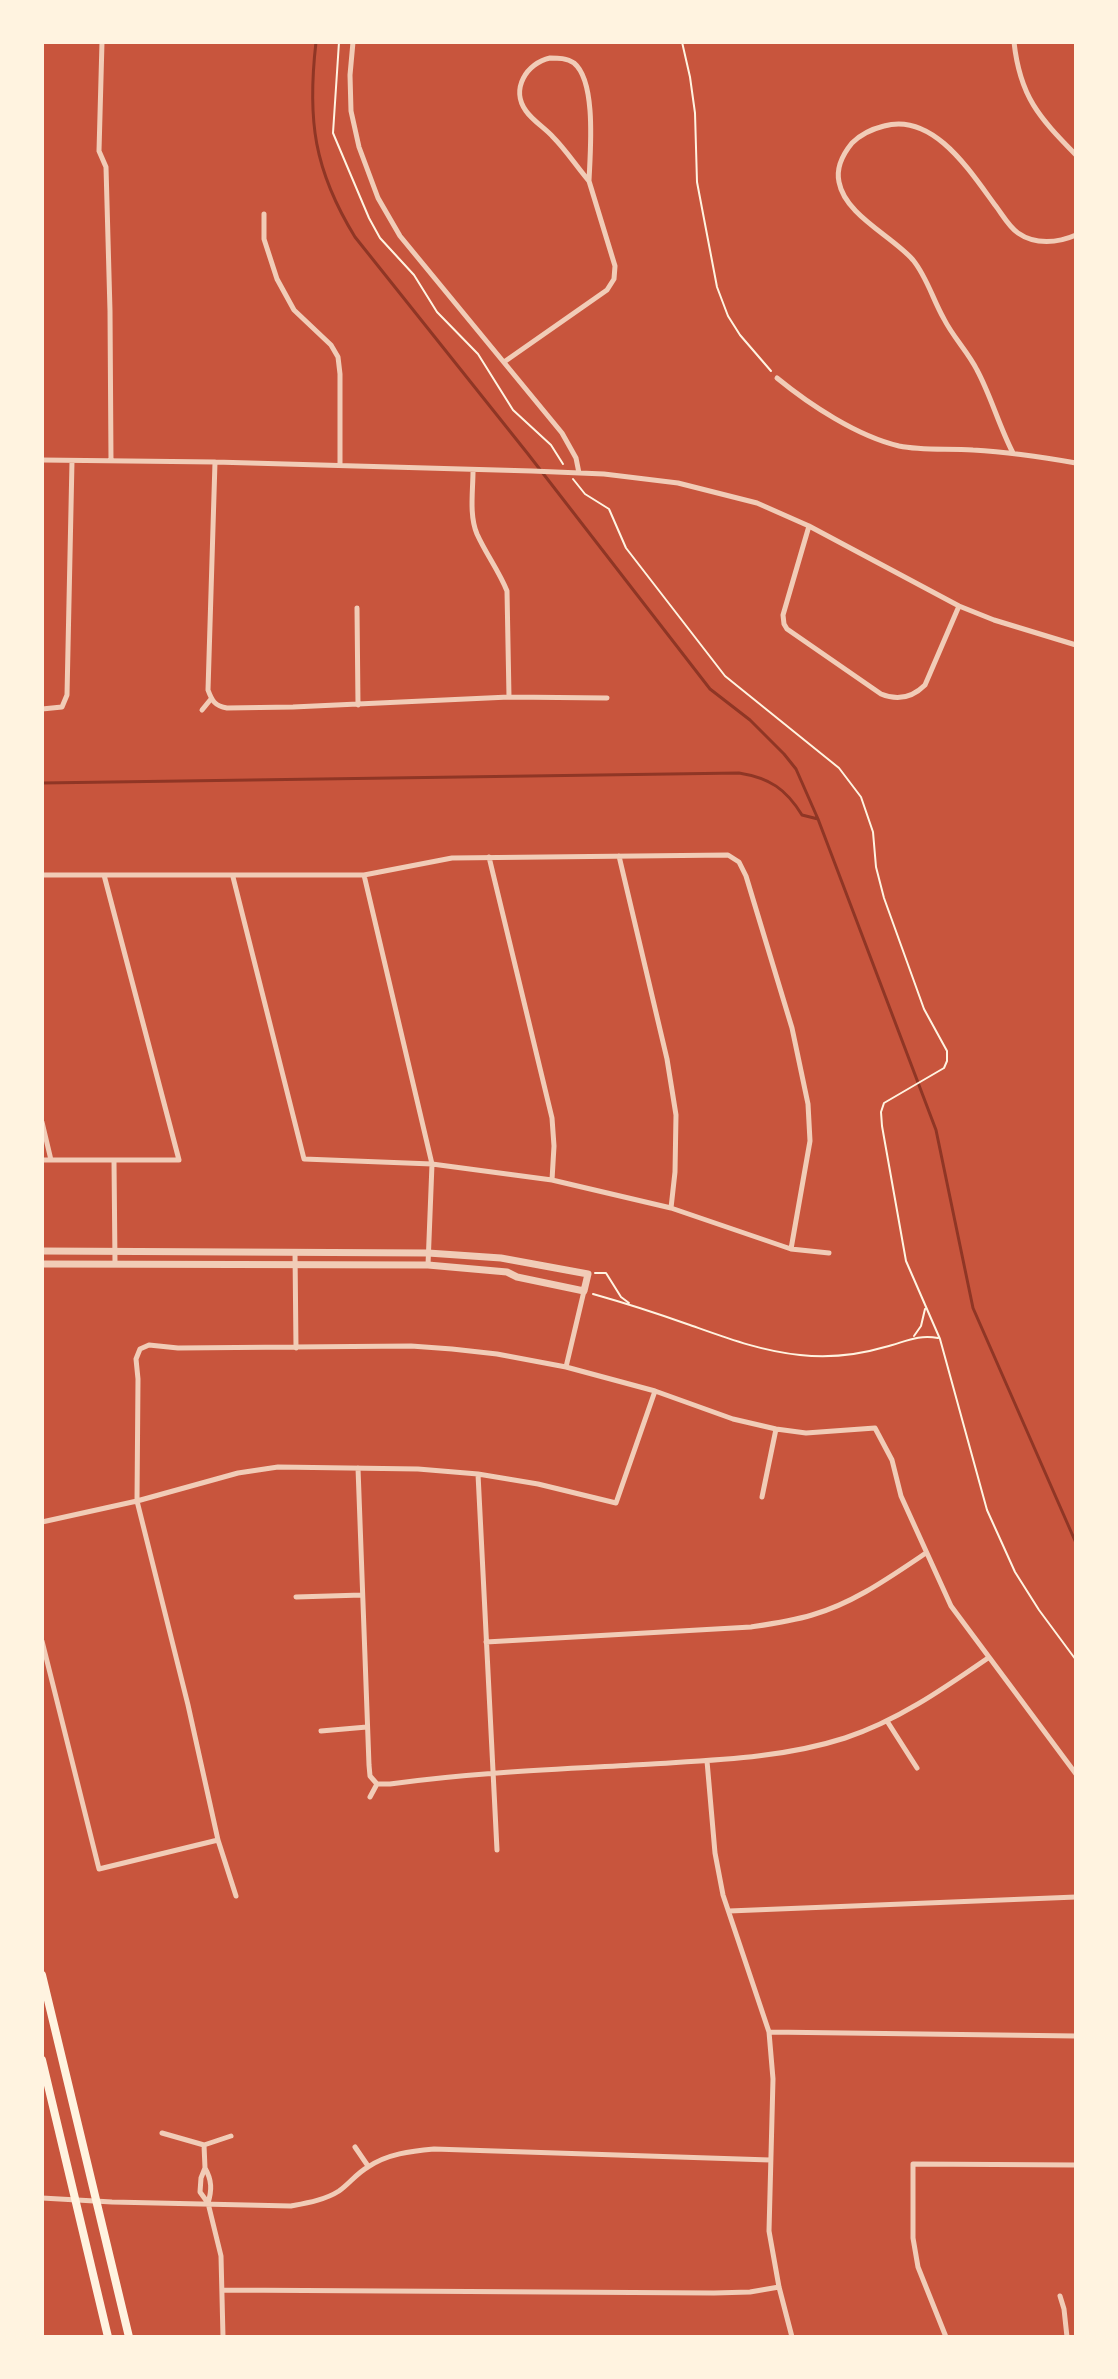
<!DOCTYPE html>
<html>
<head>
<meta charset="utf-8">
<style>
  body { margin:0 }
  #map { position:relative; width:1118px; height:2379px; overflow:hidden; background:#c8553d; font-family:"Asap Condensed",sans-serif }
  canvas { display:block }
  .frame { position:absolute; inset:0; border:44px solid #fff3e0; pointer-events:none }
</style>
</head>
<body>
<div id="map">
<canvas width="1118" height="2379"></canvas>
<div class="frame"></div>
</div>
<script>
const g = document.querySelector('canvas').getContext('2d');
g.lineJoin = 'round';
function trace(path, color, width, dash) {
  g.strokeStyle = color;
  g.lineWidth = width;
  g.lineCap = dash ? 'butt' : 'round';
  g.setLineDash(dash || []);
  g.stroke(path);
}
const stream = new Path2D(`
  M 316,42 C 307,120 314,170 355,237 L 528,454 L 710,689 L 750,720 L 784,754 L 796,769 L 818,819 L 936,1130 L 973,1308 L 1076,1543
  M 42,783 L 739,773 C 770,778 786,789 802,815 L 818,819`);
const path = new Path2D(`
  M 339,42 L 333,133 L 369,218 L 380,238 L 414,275 L 437,312 L 478,354 L 513,410 L 551,445 L 563,464
  M 682,42 L 690,77 L 695,113 L 697,182 L 717,287 L 728,316 L 740,335 L 771,371
  M 573,479 L 585,494 L 609,509 L 626,548 L 725,676 L 839,768 L 861,797 L 873,832 L 876,867 L 884,898 L 924,1009 L 947,1051 L 947,1061 L 944,1068 L 884,1103 L 881,1112 L 882,1126 L 906,1261 L 940,1339 L 987,1510 L 1015,1572 L 1039,1610 L 1076,1660
  M 595,1273 L 606,1273 L 621,1297 L 629,1303
  M 593,1294 C 625,1303 656,1313 687,1324 C 724,1337 760,1351 800,1355 C 828,1358 858,1355 885,1347 C 905,1342 918,1334 938,1338
  M 914,1336 L 921,1326 L 925,1309`);
const minor = new Path2D(`
  M 102,42 L 99,151 L 106,167 L 110,311 L 111,461
  M 353,42 L 350,75 L 351,111 L 359,147 L 378,198 L 400,236 L 562,433 L 576,458 L 579,473
  M 1014,42 C 1020,97 1039,117 1076,155
  M 550,58 C 558,58 567,58 574,63 C 597,82 590,154 589,181 C 577,167 566,150 553,137 C 545,128 533,121 526,111 C 510,89 527,63 550,58 Z
  M 264,214 L 264,239 L 277,279 L 294,310 L 331,345 L 338,357 L 340,374 L 340,465
  M 504,362 L 607,290 L 614,279 L 615,266 L 589,181
  M 777,378 C 810,405 857,436 899,446 C 923,451 949,448 973,450 C 1007,452 1042,457 1076,463
  M 1013,453 C 999,426 991,396 977,370 C 968,352 953,337 944,319 C 933,300 927,277 913,260 C 892,236 845,215 839,182 C 836,168 843,154 852,143 C 861,134 872,129 884,126 C 933,112 970,171 995,205 C 1002,214 1009,227 1018,233 C 1035,245 1058,243 1076,235
  M 42,460 L 215,462 L 532,471 L 604,474 L 678,483 L 757,503 L 809,526 L 959,606 L 994,620 L 1076,645
  M 215,462 L 208,690 C 212,701 215,706 227,708 L 293,707 L 509,697 L 607,698
  M 473,471 C 473,491 469,515 477,534 C 486,554 499,571 507,591 L 509,697
  M 809,526 L 783,615 L 784,624 L 787,629 L 881,694 C 898,701 912,698 925,685 L 959,606
  M 357,608 L 358,705
  M 42,709 L 62,707 L 67,695 L 72,461
  M 202,710 L 211,699
  M 619,856 L 667,1059 L 676,1115 L 675,1172 L 671,1208
  M 489,857 L 552,1118 L 554,1146 L 552,1180
  M 42,875 L 364,875 L 452,858 L 728,855 L 739,862 L 746,876 L 792,1028 L 808,1104 L 810,1141 L 791,1249
  M 364,875 L 432,1164 L 428,1265
  M 233,877 L 304,1159 L 432,1164 L 552,1180 L 671,1208 L 791,1249 L 829,1253
  M 42,1122 L 51,1160
  M 42,1160 L 179,1160 L 104,875
  M 114,1161 L 115,1263
  M 295,1252 L 296,1348
  M 566,1367 L 584,1291
  M 358,1468 L 369,1765 L 370,1776 L 377,1784 L 390,1784 C 477,1772 564,1769 652,1764 C 716,1760 783,1758 845,1738 C 897,1721 943,1689 988,1658
  M 478,1474 L 497,1850
  M 762,1497 L 776,1429
  M 42,1522 L 137,1501 L 238,1473 L 278,1467 L 418,1469 L 478,1474 L 538,1484 L 616,1503 L 655,1391
  M 296,1597 L 362,1595
  M 42,1641 L 99,1869 L 218,1840
  M 486,1642 L 751,1627 C 771,1624 792,1621 812,1615 C 854,1603 890,1577 926,1553
  M 887,1721 L 917,1768
  M 321,1731 L 367,1727
  M 707,1761 L 715,1853 L 723,1895 L 769,2032 L 773,2079 L 769,2231 L 779,2287 L 792,2337
  M 370,1797 L 377,1784
  M 236,1896 L 218,1840 L 188,1705 L 137,1501 L 138,1379 L 136,1359 L 140,1349 L 149,1345 L 178,1348 L 411,1346 L 452,1349 L 497,1354 L 566,1367 L 655,1391 L 733,1419 L 776,1429 L 806,1433 L 875,1428 L 892,1460 L 901,1496 L 951,1606 L 1076,1774
  M 729,1911 L 1076,1897
  M 769,2032 L 1076,2036
  M 162,2133 L 204,2145
  M 355,2147 L 368,2166
  M 205,2168 L 204,2145 L 231,2136
  M 42,2198 L 112,2202 L 291,2206 C 307,2203 325,2200 339,2191 C 349,2184 357,2173 368,2167 C 387,2154 411,2151 434,2149 L 770,2160
  M 208,2203 C 212,2190 212,2180 205,2168 L 201,2178 L 200,2192 L 208,2203 L 221,2256 L 223,2337
  M 223,2290 L 714,2293 L 750,2292 L 779,2287
  M 1060,2296 L 1064,2309 L 1067,2337
  M 946,2337 L 918,2267 L 913,2238 L 913,2164 L 1076,2165`);
const tertiary = new Path2D(`
  M 42,1251 L 428,1253 L 501,1258 L 588,1274 L 584,1291 L 517,1277 L 507,1272 L 428,1265 L 42,1264`);
const secondary = new Path2D(`
  M 42,1975 L 129,2337
  M 42,2060 L 108,2337`);
trace(stream, '#8f3625', 3);
trace(path, '#fff3e0', 2);
trace(minor, '#f1ccb7', 5);
trace(tertiary, '#f1ccb7', 7);
trace(secondary, '#fff3e0', 8);
</script>
</body>
</html>
